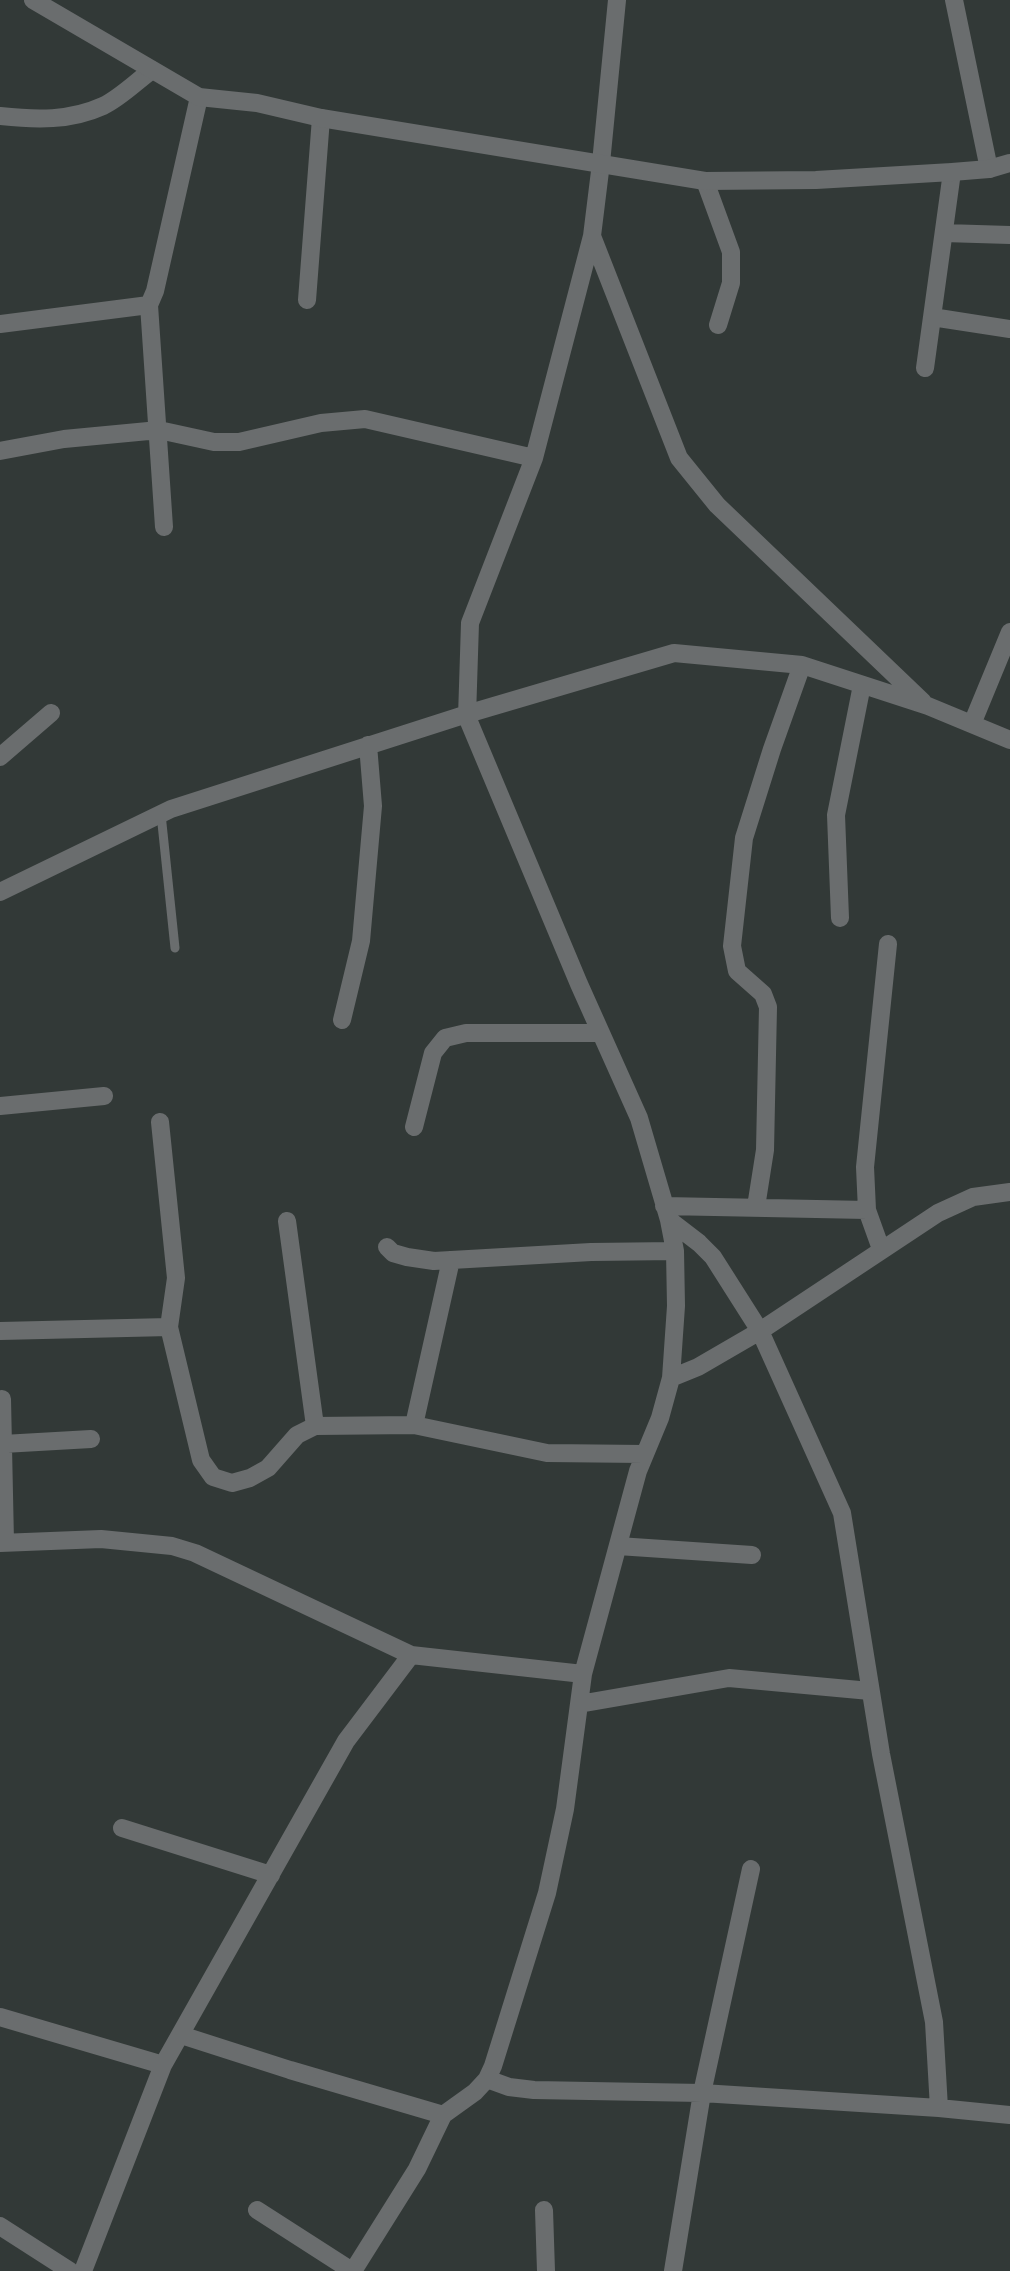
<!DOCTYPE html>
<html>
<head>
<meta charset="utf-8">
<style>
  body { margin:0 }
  canvas { display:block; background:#323937 }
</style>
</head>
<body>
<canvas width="1010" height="2271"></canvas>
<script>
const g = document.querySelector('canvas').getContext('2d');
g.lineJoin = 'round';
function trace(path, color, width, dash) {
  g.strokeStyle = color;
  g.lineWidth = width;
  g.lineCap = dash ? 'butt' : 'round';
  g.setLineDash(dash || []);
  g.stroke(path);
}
const service = new Path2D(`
  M 161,814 L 175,948`);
const minor = new Path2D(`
  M 954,0 L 989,169
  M 0,116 C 36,120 70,121 103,106 C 120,98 137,81 152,70
  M 705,181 L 731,252 L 731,283 L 718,325
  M 944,233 L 1010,235
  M 592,236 L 679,458 L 717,505 L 923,702
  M 307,300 L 321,118
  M 932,317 L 1010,329
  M 0,324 L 149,305
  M 925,368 L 952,172
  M 0,451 L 64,439 L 159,430 L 214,442 L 239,442 L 321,423 L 365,419 L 534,458
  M 164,527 L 149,305 L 155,291 L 199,97
  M 972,724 L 1010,632
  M 0,757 L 51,713
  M 0,892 L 171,809 L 467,714 L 674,653 L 802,665 L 928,706 L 1010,740
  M 840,918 L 836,815 L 862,685
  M 342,1020 L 361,941 L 373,806 L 368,745
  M 0,1106 L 104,1096
  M 160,1122 L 176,1278 L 169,1327 L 201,1460 L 213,1477 L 232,1483 L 250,1478 L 268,1468 L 297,1435 L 315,1426 L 414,1425 L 547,1453 L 644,1454
  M 414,1127 L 433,1053 L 445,1038 L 466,1033 L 601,1033
  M 664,1206 L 867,1210
  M 756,1207 L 765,1150 L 768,1007 L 763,994 L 737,971 L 732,946 L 744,838 L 772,749 L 802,665
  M 669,1220 L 699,1243 L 713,1257 L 760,1331 L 842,1513 L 881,1754 L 934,2022 L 939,2108
  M 287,1221 L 315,1426
  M 387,1247 L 393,1253 L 407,1257 L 434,1261 L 591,1252 L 675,1251
  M 881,1249 L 867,1210 L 865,1167 L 888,944
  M 0,1331 L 169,1327
  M 671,1378 L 698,1367 L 760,1331 L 938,1213 L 973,1197 L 1010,1192
  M 2,1399 L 5,1542
  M 414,1425 L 451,1260
  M 3,1444 L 91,1439
  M 0,1543 L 101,1539 L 172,1546 L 195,1553 L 411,1655 L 583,1674
  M 618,1546 L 752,1555
  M 579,1704 L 729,1678 L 870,1691
  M 122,1828 L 271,1875
  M 0,2017 L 163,2065
  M 181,2035 L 290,2070 L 443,2115
  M 487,2079 L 509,2087 L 534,2090 L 702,2093 L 939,2108 L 1010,2115
  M 257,2210 L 352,2271
  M 544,2210 L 546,2271
  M 0,2226 L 70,2271
  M 83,2271 L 163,2065 L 346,1741 L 411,1655
  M 353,2271 L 417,2169 L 443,2115 L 475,2092 L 487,2079 L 493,2066 L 547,1893 L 565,1809 L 583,1674 L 638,1471 L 660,1418 L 671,1378 L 676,1306 L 675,1251 L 669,1220 L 639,1118 L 579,984 L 467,717 L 470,623 L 534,458 L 592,236 L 601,163 L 617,0
  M 673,2271 L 702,2093 L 751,1869`);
const tertiary = new Path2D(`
  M 33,0 L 199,97 L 257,103 L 321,118 L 705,181 L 816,180 L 952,172 L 989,169 L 1010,163`);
trace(service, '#6a6d6e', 9);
trace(minor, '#6a6d6e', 18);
trace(tertiary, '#6a6d6e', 18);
</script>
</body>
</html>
